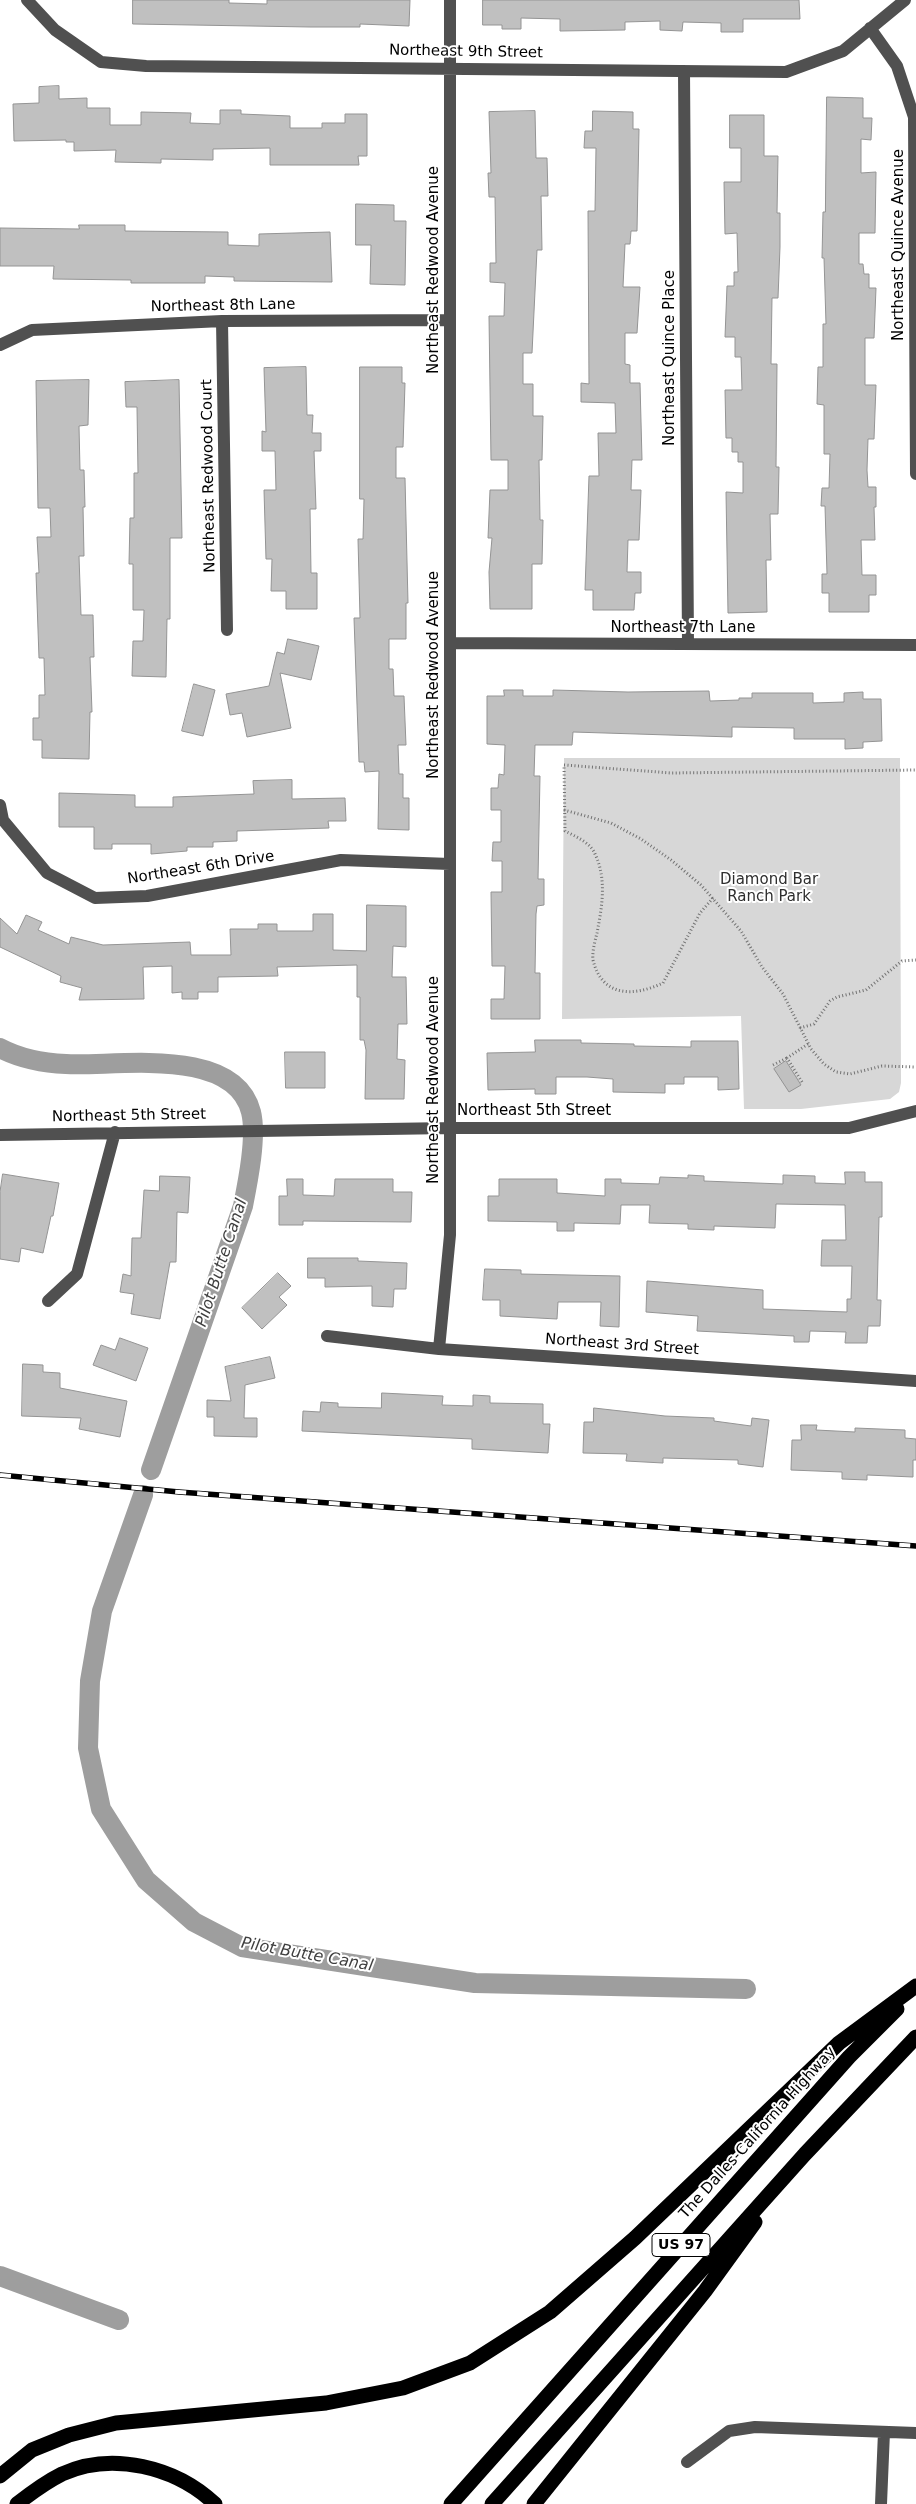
<!DOCTYPE html>
<html>
<head>
<meta charset="utf-8">
<style>
  body { margin:0 }
  canvas { display:block; background:#fff }
</style>
</head>
<body>
<canvas width="916" height="2504"></canvas>
<script>
const g = document.querySelector('canvas').getContext('2d');
g.lineJoin = 'round';
function fill(path, color) {
  g.fillStyle = color;
  g.fill(path, 'evenodd');
}
function trace(path, color, width, dash) {
  g.strokeStyle = color;
  g.lineWidth = width;
  g.lineCap = dash ? 'butt' : 'round';
  g.setLineDash(dash || []);
  g.stroke(path);
}
function label(font, color, halo, rows, align = 'center') {
  g.font = font + ' "DejaVu Sans",sans-serif';
  g.lineWidth = 4;
  g.setLineDash([]);
  g.textBaseline = 'middle';
  g.strokeStyle = halo;
  g.fillStyle = color;
  for (const [text, x, y, turn = 0] of rows) {
    g.save();
    g.translate(x, y);
    g.rotate((+turn || 0) * Math.PI / 180);
    g.textAlign = isNaN(turn) ? turn : align;
    if (halo) g.strokeText(text, 0, 0);
    g.fillText(text, 0, 0);
    g.restore();
  }
}
const green = new Path2D(`
  M 564,758 L 900,758 L 901,1083 L 899,1092 L 890,1099 L 801,1109 L 744,1109 L 741,1016 L 562,1019 Z`);
const canal = new Path2D(`
  M 0,1048 C 19,1058 44,1063 66,1064 C 115,1067 234,1045 251,1112 C 257,1136 248,1181 243,1206 L 151,1470
  M 143,1495 L 102,1611 L 90,1681 L 88,1748 L 101,1809 L 146,1880 L 194,1922 L 242,1947 L 475,1983 L 746,1989
  M 0,2276 L 119,2320`);
const building = new Path2D(`
  M 133,0 L 229,0 L 229,3 L 267,4 L 267,0 L 410,0 L 409,26 L 360,24 L 360,27 L 310,27 L 133,24 Z
  M 483,0 L 799,0 L 800,19 L 743,19 L 743,32 L 721,32 L 721,23 L 683,22 L 682,31 L 660,30 L 660,21 L 625,22 L 625,30 L 560,31 L 560,19 L 521,18 L 521,29 L 502,29 L 502,25 L 483,25 Z
  M 59,86 L 59,99 L 87,98 L 87,108 L 110,108 L 110,125 L 141,125 L 141,112 L 191,113 L 190,123 L 220,124 L 220,110 L 241,110 L 241,114 L 290,116 L 290,128 L 322,128 L 322,123 L 345,123 L 345,114 L 367,114 L 367,156 L 358,156 L 359,165 L 270,165 L 270,148 L 213,149 L 213,160 L 161,159 L 161,163 L 115,162 L 116,150 L 74,151 L 74,142 L 66,142 L 66,140 L 14,141 L 13,104 L 39,103 L 39,87 Z
  M 827,97 L 863,98 L 863,118 L 872,118 L 871,140 L 861,139 L 861,173 L 876,172 L 875,233 L 859,233 L 859,264 L 863,264 L 864,274 L 869,274 L 869,288 L 876,288 L 874,338 L 865,338 L 865,385 L 876,385 L 874,439 L 868,439 L 867,470 L 868,487 L 876,487 L 876,507 L 874,507 L 875,540 L 861,540 L 862,575 L 876,575 L 876,595 L 869,595 L 869,612 L 829,612 L 829,593 L 822,593 L 822,574 L 827,574 L 825,506 L 821,506 L 822,488 L 829,488 L 830,454 L 824,454 L 824,405 L 817,404 L 818,367 L 823,367 L 823,324 L 826,324 L 824,258 L 822,258 L 823,212 L 825,212 Z
  M 535,111 L 536,158 L 547,158 L 548,196 L 541,196 L 542,250 L 537,250 L 532,353 L 523,353 L 523,384 L 533,384 L 533,416 L 543,416 L 542,460 L 539,460 L 540,520 L 543,520 L 542,564 L 532,564 L 532,609 L 490,609 L 489,572 L 492,538 L 488,538 L 490,490 L 508,490 L 508,460 L 491,460 L 489,316 L 504,316 L 505,283 L 490,282 L 490,263 L 496,263 L 495,197 L 489,197 L 488,173 L 491,173 L 489,112 Z
  M 593,111 L 633,112 L 633,129 L 639,129 L 637,231 L 631,231 L 630,244 L 625,244 L 623,287 L 640,287 L 637,333 L 625,333 L 625,364 L 630,365 L 630,383 L 640,383 L 642,460 L 632,460 L 631,490 L 641,490 L 639,540 L 628,540 L 627,572 L 641,572 L 641,593 L 635,593 L 634,610 L 593,610 L 593,590 L 585,590 L 589,476 L 599,476 L 598,433 L 616,433 L 615,403 L 581,402 L 581,383 L 589,384 L 588,211 L 595,211 L 596,148 L 584,148 L 585,131 L 592,131 Z
  M 730,115 L 764,115 L 764,156 L 778,156 L 777,213 L 780,213 L 780,247 L 778,298 L 772,298 L 771,364 L 777,364 L 776,467 L 779,467 L 778,514 L 770,514 L 771,560 L 766,560 L 767,612 L 728,613 L 726,492 L 743,493 L 743,462 L 738,462 L 738,452 L 732,452 L 732,438 L 726,438 L 725,390 L 742,390 L 741,357 L 735,357 L 735,337 L 725,337 L 727,286 L 734,286 L 734,272 L 738,272 L 737,233 L 725,234 L 724,182 L 741,182 L 741,148 L 730,148 Z
  M 356,204 L 394,205 L 394,221 L 406,221 L 405,285 L 370,284 L 371,245 L 356,245 Z
  M 79,225 L 125,225 L 125,231 L 228,232 L 228,245 L 259,246 L 259,234 L 330,232 L 332,282 L 234,281 L 234,277 L 205,276 L 205,283 L 131,283 L 131,280 L 53,279 L 54,266 L 0,266 L 0,228 L 79,229 Z
  M 306,367 L 307,415 L 313,415 L 312,433 L 321,433 L 321,451 L 314,451 L 316,509 L 310,509 L 311,573 L 317,573 L 317,609 L 286,609 L 286,591 L 271,591 L 272,559 L 266,559 L 264,490 L 276,490 L 275,451 L 262,451 L 262,431 L 266,432 L 264,368 Z
  M 360,367 L 402,367 L 402,383 L 405,383 L 403,447 L 396,447 L 396,478 L 405,478 L 408,603 L 406,603 L 406,639 L 389,639 L 389,669 L 393,669 L 394,696 L 404,696 L 406,745 L 398,745 L 399,774 L 403,774 L 403,798 L 409,798 L 409,830 L 378,829 L 379,771 L 365,772 L 364,762 L 359,762 L 354,618 L 360,618 L 358,539 L 363,539 L 364,499 L 360,499 Z
  M 89,380 L 88,425 L 79,426 L 80,470 L 84,470 L 85,507 L 83,507 L 84,556 L 79,556 L 81,615 L 93,615 L 94,657 L 90,657 L 92,712 L 90,712 L 89,759 L 42,758 L 42,740 L 33,740 L 33,718 L 39,718 L 39,695 L 45,695 L 44,658 L 39,658 L 36,573 L 39,573 L 37,537 L 51,537 L 50,508 L 38,508 L 36,381 Z
  M 179,380 L 182,538 L 170,538 L 170,619 L 167,619 L 166,677 L 132,676 L 133,641 L 143,641 L 144,610 L 133,610 L 133,564 L 129,564 L 130,518 L 134,518 L 134,473 L 138,473 L 137,407 L 126,407 L 125,382 Z
  M 288,639 L 319,646 L 311,680 L 280,673 L 291,728 L 247,737 L 242,713 L 230,715 L 226,694 L 269,686 L 277,652 L 284,654 Z
  M 194,684 L 215,690 L 203,736 L 182,731 Z
  M 504,690 L 523,690 L 523,696 L 553,696 L 553,690 L 628,692 L 709,691 L 710,701 L 739,700 L 739,698 L 752,698 L 752,693 L 813,693 L 813,703 L 844,702 L 844,693 L 863,692 L 863,699 L 881,699 L 882,741 L 863,742 L 863,748 L 845,749 L 845,739 L 794,739 L 794,728 L 732,727 L 732,737 L 573,732 L 572,745 L 535,745 L 534,776 L 540,776 L 538,879 L 544,879 L 544,905 L 537,906 L 536,914 L 535,973 L 540,973 L 540,1019 L 491,1019 L 491,999 L 504,999 L 505,966 L 492,966 L 491,892 L 502,892 L 502,861 L 492,861 L 493,842 L 501,842 L 501,810 L 491,810 L 491,788 L 498,788 L 499,774 L 504,775 L 505,745 L 487,744 L 487,696 L 504,696 Z
  M 292,780 L 292,799 L 345,798 L 346,821 L 328,821 L 329,828 L 237,831 L 237,841 L 213,842 L 213,847 L 187,847 L 187,851 L 151,854 L 151,844 L 112,844 L 112,849 L 94,849 L 94,827 L 59,827 L 59,793 L 135,795 L 135,807 L 173,807 L 173,797 L 254,794 L 253,781 Z
  M 367,905 L 406,906 L 406,947 L 393,946 L 392,977 L 406,977 L 407,1024 L 398,1024 L 397,1059 L 405,1060 L 404,1099 L 365,1099 L 366,1050 L 364,1040 L 360,1040 L 360,997 L 357,997 L 357,965 L 277,967 L 278,976 L 218,977 L 218,992 L 198,992 L 198,999 L 182,999 L 182,992 L 172,993 L 172,966 L 143,967 L 144,999 L 79,1000 L 82,988 L 60,982 L 61,976 L 0,947 L 0,918 L 17,934 L 26,915 L 42,922 L 38,930 L 69,944 L 71,937 L 103,945 L 190,942 L 191,955 L 231,955 L 230,929 L 258,929 L 258,924 L 277,924 L 277,931 L 313,931 L 313,914 L 333,914 L 333,950 L 366,951 Z
  M 535,1040 L 581,1040 L 581,1043 L 634,1044 L 634,1046 L 691,1047 L 691,1041 L 738,1041 L 739,1089 L 718,1090 L 718,1077 L 684,1077 L 684,1084 L 665,1084 L 665,1093 L 613,1092 L 613,1079 L 587,1077 L 556,1077 L 556,1094 L 535,1094 L 535,1089 L 488,1090 L 487,1053 L 535,1052 Z
  M 285,1052 L 325,1052 L 325,1088 L 286,1088 Z
  M 786,1061 L 801,1085 L 789,1092 L 774,1069 Z
  M 845,1172 L 865,1172 L 865,1182 L 882,1182 L 882,1217 L 879,1217 L 877,1300 L 881,1300 L 880,1326 L 868,1326 L 867,1343 L 845,1343 L 846,1332 L 810,1331 L 809,1342 L 794,1342 L 794,1336 L 697,1331 L 698,1316 L 646,1312 L 647,1281 L 763,1290 L 763,1309 L 847,1312 L 847,1299 L 851,1299 L 852,1266 L 821,1266 L 822,1240 L 846,1240 L 845,1205 L 776,1204 L 775,1228 L 714,1226 L 714,1230 L 688,1229 L 688,1224 L 649,1223 L 650,1205 L 621,1205 L 620,1224 L 574,1223 L 574,1231 L 557,1231 L 557,1222 L 488,1221 L 488,1196 L 499,1196 L 499,1179 L 557,1179 L 557,1193 L 605,1196 L 605,1179 L 621,1179 L 621,1183 L 659,1184 L 660,1177 L 688,1178 L 688,1175 L 704,1176 L 704,1181 L 783,1184 L 783,1175 L 815,1176 L 815,1183 L 845,1184 Z
  M 3,1174 L 59,1183 L 53,1216 L 51,1216 L 43,1253 L 21,1248 L 19,1262 L 0,1259 L 0,1192 Z
  M 160,1176 L 190,1177 L 188,1213 L 177,1212 L 176,1262 L 170,1262 L 160,1319 L 131,1314 L 134,1294 L 120,1292 L 123,1274 L 131,1276 L 132,1238 L 141,1238 L 144,1190 L 159,1191 Z
  M 287,1179 L 303,1179 L 303,1195 L 334,1196 L 335,1179 L 393,1179 L 393,1192 L 412,1192 L 411,1222 L 303,1221 L 303,1225 L 279,1225 L 279,1196 L 287,1196 Z
  M 308,1258 L 358,1258 L 358,1261 L 407,1263 L 406,1289 L 394,1289 L 393,1307 L 372,1306 L 372,1286 L 325,1287 L 325,1278 L 308,1278 Z
  M 485,1269 L 521,1270 L 521,1274 L 620,1276 L 619,1327 L 600,1326 L 601,1302 L 558,1302 L 557,1319 L 500,1316 L 500,1300 L 483,1300 Z
  M 278,1273 L 291,1286 L 279,1297 L 287,1305 L 262,1329 L 242,1308 Z
  M 120,1338 L 148,1348 L 136,1381 L 93,1365 L 101,1345 L 115,1350 Z
  M 270,1357 L 275,1378 L 245,1385 L 244,1418 L 257,1418 L 257,1437 L 214,1436 L 214,1417 L 207,1417 L 207,1400 L 231,1401 L 225,1367 Z
  M 23,1364 L 43,1365 L 43,1372 L 60,1373 L 60,1388 L 127,1401 L 120,1437 L 79,1429 L 81,1418 L 22,1416 Z
  M 382,1393 L 443,1396 L 442,1405 L 473,1406 L 473,1395 L 490,1396 L 490,1403 L 543,1404 L 543,1424 L 550,1424 L 548,1453 L 472,1449 L 472,1439 L 302,1431 L 303,1411 L 320,1412 L 321,1402 L 338,1403 L 338,1407 L 381,1408 Z
  M 594,1408 L 665,1416 L 714,1418 L 714,1421 L 751,1426 L 752,1418 L 769,1420 L 763,1467 L 738,1464 L 738,1460 L 663,1458 L 663,1463 L 626,1461 L 627,1454 L 583,1453 L 584,1422 L 593,1422 Z
  M 801,1425 L 817,1425 L 816,1430 L 855,1432 L 855,1428 L 905,1430 L 905,1438 L 916,1439 L 916,1460 L 913,1460 L 913,1477 L 867,1475 L 867,1480 L 842,1479 L 842,1472 L 791,1470 L 792,1440 L 801,1440 Z`);
const path = new Path2D(`
  M 564,810 L 611,823 L 641,839 L 671,860 L 701,885 L 741,931 L 762,967 L 783,994 L 811,1049 L 824,1064 L 836,1072 L 850,1074 L 882,1066 L 916,1067
  M 713,898 L 700,913 L 663,983 C 633,997 602,997 593,960 C 592,952 595,941 597,933 C 602,907 607,879 595,854 C 591,843 575,836 565,831 L 564,765 L 671,773 L 916,770
  M 800,1028 L 814,1024 L 830,1001 L 837,997 L 866,990 L 902,961 L 916,960
  M 773,1065 L 787,1058
  M 802,1082 L 787,1058 L 808,1044`);
const minor = new Path2D(`
  M 27,0 L 55,30 L 101,62 L 146,66 L 786,72 L 843,51 L 905,0
  M 870,28 L 897,66 L 914,117 L 916,474
  M 684,71 L 688,644
  M 222,321 L 227,630
  M 0,345 L 32,330 L 222,321 L 450,320
  M 450,643 L 916,645
  M 0,805 L 3,820 L 47,873 L 95,898 L 147,896 L 341,860 L 450,864
  M 0,1135 L 450,1128 L 849,1128 L 916,1111
  M 48,1301 L 77,1274 L 115,1132
  M 327,1336 L 439,1349 L 916,1381
  M 439,1349 L 450,1235 L 450,0
  M 687,2462 L 729,2431 L 755,2427 L 916,2433
  M 881,2504 L 884,2432`);
const highway = new Path2D(`
  M 0,2476 L 32,2450 L 69,2435 L 116,2423 L 326,2403 L 403,2388 L 470,2363 L 550,2312 L 635,2238 L 839,2043 L 916,1986
  M 17,2504 C 31,2493 46,2482 62,2474 C 112,2451 176,2467 215,2504
  M 451,2504 L 849,2057 L 897,2009
  M 492,2504 L 805,2154 L 916,2037
  M 534,2504 L 705,2291 L 755,2222`);
const rail = new Path2D(`
  M 0,1475 L 179,1492 L 916,1546`);
const shields = [
  [681,2245,58]
];
const shieldNames = [
  ["US 97",681,2245]
];
const streetNames = [
  ["Northeast 9th Street",466,52,1],
  ["Northeast Quince Avenue",899,245,-90],
  ["Northeast Redwood Avenue",434,270,-90],
  ["Northeast 8th Lane",223,306,-1],
  ["Northeast Quince Place",670,358,-90],
  ["Northeast Redwood Court",209,476,-91],
  ["Northeast 7th Lane",683,628],
  ["Northeast Redwood Avenue",434,675,-90],
  ["Northeast 6th Drive",201,868,-9],
  ["Northeast Redwood Avenue",434,1080,-90],
  ["Northeast 5th Street",534,1111],
  ["Northeast 5th Street",129,1116,-1],
  ["Northeast 3rd Street",622,1345,4],
  ["The Dalles-California Highway",758,2133,-48]
];
const parkNames = [
  ["Diamond Bar",769,880],
  ["Ranch Park",769,897]
];
const waterNames = [
  ["Pilot Butte Canal",222,1263,-72],
  ["Pilot Butte Canal",307,1955,10]
];
fill(green, '#d7d7d7');
trace(canal, '#9e9e9e', 20);
fill(building, '#c0c0c0');
trace(building, '#949494', 1);
trace(path, '#727272', 3, [1, 2.5]);
trace(minor, '#505050', 12);
trace(highway, '#000', 15);
trace(rail, '#000', 5.5);
trace(rail, '#fff', 4, [11]);
for (const [x, y, w] of shields) {
  const box = new Path2D();
  box.roundRect(x - w / 2, y - 11.5, w, 23, 4);
  g.fillStyle = '#fff';
  g.fill(box);
  trace(box, '#000', 1);
}
label('bold 14px', '#000', null, shieldNames);
label('15px', '#000', '#fff', streetNames);
label('15px', '#2e2e2e', '#fff', parkNames);
label('italic 16px', '#3f3f3f', '#fff', waterNames);
</script>
</body>
</html>
